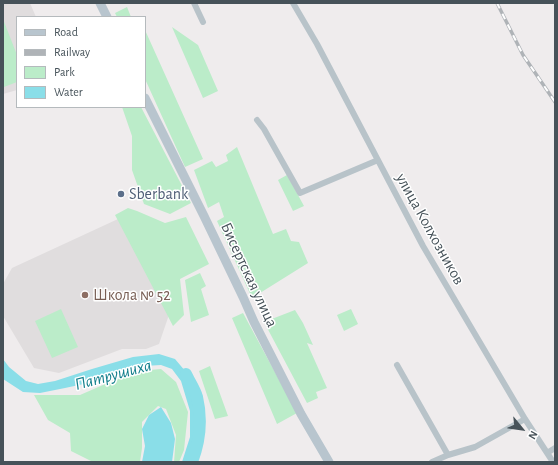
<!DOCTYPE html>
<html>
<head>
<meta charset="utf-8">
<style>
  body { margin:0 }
  #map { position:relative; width:558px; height:465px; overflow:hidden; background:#efeced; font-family:"Alegreya Sans",sans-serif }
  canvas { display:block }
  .frame { position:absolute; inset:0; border:4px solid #465259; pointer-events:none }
  .legend { position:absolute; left:16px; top:16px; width:130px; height:92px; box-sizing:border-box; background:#fff; border:1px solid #b5babd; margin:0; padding:5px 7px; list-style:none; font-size:12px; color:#465259 }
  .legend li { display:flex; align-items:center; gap:8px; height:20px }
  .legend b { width:20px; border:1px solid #b5babd }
  .north { position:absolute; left:502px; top:409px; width:40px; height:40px; -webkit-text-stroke:3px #fff; paint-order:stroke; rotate:119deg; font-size:11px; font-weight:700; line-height:16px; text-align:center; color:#465259 }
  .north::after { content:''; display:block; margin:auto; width:14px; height:18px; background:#465259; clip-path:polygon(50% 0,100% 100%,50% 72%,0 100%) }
</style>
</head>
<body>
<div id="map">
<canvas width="558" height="465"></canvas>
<div class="frame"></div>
<ul class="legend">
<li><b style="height:5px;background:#b8c5ce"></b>Road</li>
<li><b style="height:5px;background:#afb3b7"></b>Railway</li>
<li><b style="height:11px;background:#bbecc9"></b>Park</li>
<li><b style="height:11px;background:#8adee8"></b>Water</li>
</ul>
<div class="north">N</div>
</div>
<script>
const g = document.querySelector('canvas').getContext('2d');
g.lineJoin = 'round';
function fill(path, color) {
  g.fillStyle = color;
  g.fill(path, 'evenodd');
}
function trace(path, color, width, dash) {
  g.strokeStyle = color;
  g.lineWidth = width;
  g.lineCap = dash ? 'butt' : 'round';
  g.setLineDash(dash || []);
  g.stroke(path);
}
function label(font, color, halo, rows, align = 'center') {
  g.font = font + ' "Alegreya Sans",sans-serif';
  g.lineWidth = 3;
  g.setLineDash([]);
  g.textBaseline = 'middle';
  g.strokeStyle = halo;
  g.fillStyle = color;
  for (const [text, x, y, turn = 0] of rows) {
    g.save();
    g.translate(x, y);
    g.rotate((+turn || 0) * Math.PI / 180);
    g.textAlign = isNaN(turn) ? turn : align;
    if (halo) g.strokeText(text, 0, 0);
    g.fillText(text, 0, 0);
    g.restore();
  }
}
const education = new Path2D(`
  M 3,3 L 30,3 L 36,17 L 17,17 L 17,90 L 3,94 Z
  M 118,219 L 172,306 L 159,344 L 146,349 L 122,349 L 59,373 L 34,368 L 3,316 L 3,284 L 12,268 Z`);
const green = new Path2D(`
  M 127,7 L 131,17 L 117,17 L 115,13 Z
  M 3,19 L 17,55 L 17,82 L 4,87 L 3,84 Z
  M 172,27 L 198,45 L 218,91 L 203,98 Z
  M 145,30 L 203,159 L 185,167 L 145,79 Z
  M 122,107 L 141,107 L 191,203 L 170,214 L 144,204 L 132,170 L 132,136 Z
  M 237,147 L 273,234 L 286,229 L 291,241 L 299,242 L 308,263 L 252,298 L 217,221 L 224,217 L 219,202 L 208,208 L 194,170 L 212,161 L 216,167 L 228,161 L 226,155 Z
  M 287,175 L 304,206 L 293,211 L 278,180 Z
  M 128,208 L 137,211 L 165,223 L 186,217 L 209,264 L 180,279 L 184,315 L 173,326 L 115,215 Z
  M 200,273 L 206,286 L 201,289 L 209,315 L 191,322 L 185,280 Z
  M 61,309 L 78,347 L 52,358 L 35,321 Z
  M 351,309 L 358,324 L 344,331 L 337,315 Z
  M 295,310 L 303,323 L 313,345 L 307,343 L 327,388 L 316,392 L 318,398 L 307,403 L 264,322 Z
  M 243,313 L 297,413 L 277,424 L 232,318 Z
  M 210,366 L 228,416 L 215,419 L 199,371 Z
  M 161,369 L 176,382 L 188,412 L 184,450 L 179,462 L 174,462 L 176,435 L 166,409 L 158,406 L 142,422 L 142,448 L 140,462 L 93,462 L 71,451 L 70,433 L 48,420 L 34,395 L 80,395 L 103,385 L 139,371 Z`);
const water = new Path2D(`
  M 159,354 L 175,359 L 186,372 L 198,401 L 200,415 L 199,435 L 192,462 L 182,462 L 190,437 L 190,411 L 181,381 L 172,369 L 161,365 L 144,366 L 107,379 L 65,388 L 40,393 L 23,392 L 3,379 L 3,359 L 9,367 L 26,381 L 38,384 L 55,381 L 92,369 L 133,357 Z
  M 161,407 L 171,423 L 175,439 L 172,462 L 142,462 L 145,446 L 142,429 L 149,415 Z`);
const river = new Path2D(`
  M 186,374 C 189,381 195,389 197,397 C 202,418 200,441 192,462`);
const minor = new Path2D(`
  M 194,3 L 203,22
  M 293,3 L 317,44 L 423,246 L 525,419 L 553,462
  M 257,120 L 264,129 L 300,193 L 378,160
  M 397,365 L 448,455
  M 547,453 L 555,448
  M 432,462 L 448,455 L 475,447 L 525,419`);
const secondary = new Path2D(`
  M 100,3 L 107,17
  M 145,98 L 204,216 L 243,297 L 254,322 L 301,414 L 329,462`);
const rail = new Path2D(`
  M 497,3 L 523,55 L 555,102`);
const markers = [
  [121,194,4,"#5c6f8a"],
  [85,295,4,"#8d6e63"]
];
const serviceNames = [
  ["Sberbank",129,194]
];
const streetNames = [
  ["улица Колхозников",430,229,61],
  ["Бисертская улица",249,275,65]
];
const educationNames = [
  ["Школа № 52",93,295]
];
const waterNames = [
  ["Патрушиха",113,375,-15]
];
fill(education, '#e0ddde');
fill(green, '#bbecc9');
fill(water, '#8adee8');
trace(river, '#8adee8', 12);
trace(minor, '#b8c3c9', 6);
trace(secondary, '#b8c5ce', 9);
trace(rail, '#afb3b7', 3.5);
trace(rail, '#fff', 2, [6]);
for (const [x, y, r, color] of markers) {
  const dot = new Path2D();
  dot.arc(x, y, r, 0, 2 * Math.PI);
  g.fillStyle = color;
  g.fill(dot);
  trace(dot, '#fff', 1.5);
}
label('16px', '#4e5e75', '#fff', serviceNames, 'left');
label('16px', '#465259', '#fff', streetNames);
label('16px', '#785e54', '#fff', educationNames, 'left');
label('italic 17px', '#117e8b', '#fff', waterNames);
</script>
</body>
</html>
